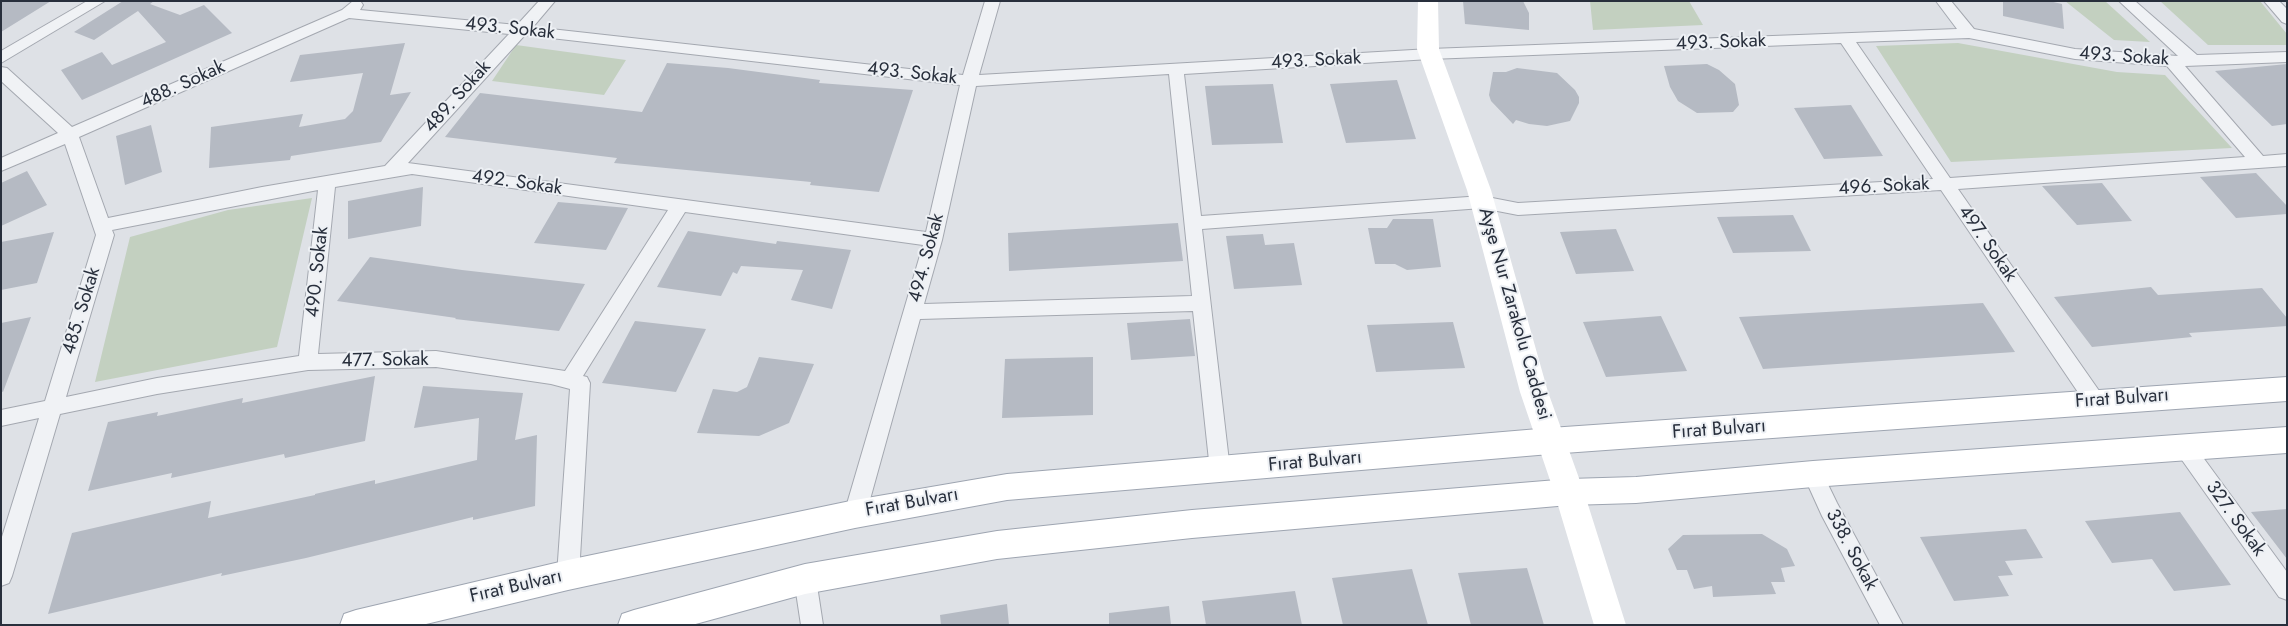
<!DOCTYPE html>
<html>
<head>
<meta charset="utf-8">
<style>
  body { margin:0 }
  #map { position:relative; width:2288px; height:626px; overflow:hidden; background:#dee1e6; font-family:Jost,sans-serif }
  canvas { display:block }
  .frame { position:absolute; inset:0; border:2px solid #282f3c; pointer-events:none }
</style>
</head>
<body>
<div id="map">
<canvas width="2288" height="626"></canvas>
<div class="frame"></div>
</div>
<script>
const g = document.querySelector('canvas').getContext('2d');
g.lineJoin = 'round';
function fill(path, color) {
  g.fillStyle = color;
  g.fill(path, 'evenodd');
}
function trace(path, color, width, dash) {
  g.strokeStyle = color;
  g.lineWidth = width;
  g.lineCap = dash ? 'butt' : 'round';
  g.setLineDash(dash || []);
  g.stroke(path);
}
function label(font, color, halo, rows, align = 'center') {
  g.font = font + ' Jost,sans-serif';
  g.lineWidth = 4;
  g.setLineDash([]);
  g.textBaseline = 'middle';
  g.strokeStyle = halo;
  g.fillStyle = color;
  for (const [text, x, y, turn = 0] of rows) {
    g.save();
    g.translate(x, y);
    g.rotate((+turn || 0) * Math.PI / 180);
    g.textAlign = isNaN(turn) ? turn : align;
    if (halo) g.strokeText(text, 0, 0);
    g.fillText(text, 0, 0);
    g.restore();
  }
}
const green = new Path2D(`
  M 1590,1 L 1689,1 L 1703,25 L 1593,30 Z
  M 2065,1 L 2105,1 L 2150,42 L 2114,40 Z
  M 2160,1 L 2260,1 L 2287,34 L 2287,45 L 2208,45 Z
  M 1958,43 L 2117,72 L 2165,75 L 2232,148 L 1951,162 L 1876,46 Z
  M 516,45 L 626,60 L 604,95 L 492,81 Z
  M 312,198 L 277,347 L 95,382 L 130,237 L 228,210 Z`);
const building = new Path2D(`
  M 1,1 L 51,1 L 1,32 Z
  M 123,1 L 154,1 L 150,4 L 180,15 L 204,5 L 232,33 L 82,100 L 61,70 L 102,52 L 112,65 L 166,42 L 138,11 L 94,40 L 74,32 Z
  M 1463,1 L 1523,1 L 1529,13 L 1529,30 L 1465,24 Z
  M 2003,1 L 2049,1 L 2062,4 L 2064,29 L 2003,16 Z
  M 405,43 L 390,95 L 411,92 L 381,142 L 291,156 L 290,160 L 209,168 L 211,127 L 303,114 L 299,127 L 345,119 L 353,111 L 363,73 L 290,82 L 300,55 Z
  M 667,63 L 728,68 L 820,80 L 819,83 L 913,90 L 879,192 L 810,185 L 811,182 L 614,163 L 617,158 L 445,137 L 480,93 L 642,112 Z
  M 1707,64 L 1719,70 L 1735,84 L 1739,105 L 1733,112 L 1697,113 L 1678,101 L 1670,87 L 1664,66 Z
  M 2287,64 L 2287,124 L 2272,126 L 2215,71 Z
  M 1517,68 L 1557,73 L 1575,90 L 1579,97 L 1579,103 L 1570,121 L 1547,126 L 1529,124 L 1516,120 L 1513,124 L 1491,101 L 1489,95 L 1493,72 L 1506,72 Z
  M 1397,80 L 1416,139 L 1346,143 L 1330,84 Z
  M 1273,84 L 1283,143 L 1212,145 L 1205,86 Z
  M 1851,105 L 1883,156 L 1824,159 L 1794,108 Z
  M 151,125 L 162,172 L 125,185 L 116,136 Z
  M 27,171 L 47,205 L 1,226 L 1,183 Z
  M 2256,173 L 2287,206 L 2287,214 L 2236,218 L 2200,177 Z
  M 2102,183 L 2132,221 L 2077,225 L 2042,186 Z
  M 423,187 L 421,226 L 348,239 L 348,201 Z
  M 558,202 L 628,208 L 606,250 L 534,243 Z
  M 1793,215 L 1811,251 L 1733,253 L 1717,217 Z
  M 1393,219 L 1433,219 L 1441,267 L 1407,270 L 1395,264 L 1375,264 L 1368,228 L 1387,228 Z
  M 1178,223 L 1183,261 L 1009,271 L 1008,233 Z
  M 1616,229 L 1634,271 L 1576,274 L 1560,232 Z
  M 688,231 L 776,244 L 777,241 L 851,250 L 832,309 L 791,300 L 803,270 L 741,266 L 737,274 L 733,272 L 721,296 L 657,287 Z
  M 54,232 L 37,283 L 1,290 L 1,242 Z
  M 1263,234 L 1265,245 L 1294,243 L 1302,285 L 1234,289 L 1226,236 Z
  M 370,257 L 462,270 L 585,284 L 559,331 L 455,319 L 456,318 L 337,301 Z
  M 2151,287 L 2158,295 L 2262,288 L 2287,318 L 2287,326 L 2189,333 L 2192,337 L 2092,347 L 2054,297 Z
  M 1983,303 L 2015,352 L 1763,369 L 1739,317 Z
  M 1661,316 L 1687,371 L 1606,377 L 1583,322 Z
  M 31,317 L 3,392 L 1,391 L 1,323 Z
  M 1190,319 L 1195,356 L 1131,360 L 1127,323 Z
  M 635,321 L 706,329 L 676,392 L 602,383 Z
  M 1453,322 L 1465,368 L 1376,372 L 1367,325 Z
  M 759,357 L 814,364 L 789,423 L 759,436 L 697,433 L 713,389 L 737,392 L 747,387 Z
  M 1093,357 L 1093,415 L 1002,418 L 1005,359 Z
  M 375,376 L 365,441 L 285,458 L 284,454 L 171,478 L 172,473 L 88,491 L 108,422 L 158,412 L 157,416 L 243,398 L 242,403 Z
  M 423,386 L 523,393 L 515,440 L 537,435 L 535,506 L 473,520 L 473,517 L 306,558 L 221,576 L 222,573 L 48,614 L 72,533 L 211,501 L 208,518 L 315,495 L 315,494 L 375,480 L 375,484 L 477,460 L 479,418 L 414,428 Z
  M 2287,509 L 2287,559 L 2251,512 Z
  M 2180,512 L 2231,585 L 2174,591 L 2152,559 L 2112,563 L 2085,521 Z
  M 2026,529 L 2043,558 L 2005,561 L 2013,575 L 1998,576 L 2009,596 L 1954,601 L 1920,537 Z
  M 1762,534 L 1787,549 L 1795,566 L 1781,568 L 1785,582 L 1771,582 L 1776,594 L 1713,597 L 1712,586 L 1694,589 L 1687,570 L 1677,570 L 1668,549 L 1683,535 Z
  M 1527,568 L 1544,625 L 1471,625 L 1458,573 Z
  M 1412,569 L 1428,625 L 1343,625 L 1332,578 Z
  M 1295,591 L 1302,625 L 1206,625 L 1202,601 Z
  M 1007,604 L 1009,625 L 941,625 L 940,615 Z
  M 1169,606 L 1171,625 L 1109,625 L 1109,613 Z`);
const street = new Path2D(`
  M 87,1 L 105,1 L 1,63 L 1,51 Z
  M 353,1 L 361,2 L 363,5 L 360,10 L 517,25 L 539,1 L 555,1 L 533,27 L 963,75 L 985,1 L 1000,1 L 979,75 L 1430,49 L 1957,29 L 1936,1 L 1951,1 L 1974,29 L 2075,49 L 2178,56 L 2119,1 L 2135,1 L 2197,55 L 2287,52 L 2287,62 L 2185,66 L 2263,156 L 2287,154 L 2287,166 L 1958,189 L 2102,395 L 2105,401 L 2102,407 L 2095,409 L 2088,407 L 1941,190 L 1518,215 L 1482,208 L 1202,229 L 1230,470 L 1227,476 L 1220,479 L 1213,476 L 1210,470 L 1193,311 L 920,319 L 866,514 L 862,521 L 855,523 L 848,521 L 844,514 L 923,245 L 685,212 L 583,376 L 587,377 L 590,383 L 579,575 L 576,582 L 568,585 L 560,582 L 557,575 L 570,389 L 551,384 L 436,367 L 308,370 L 157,394 L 60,414 L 12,576 L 9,583 L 1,586 L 1,540 L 39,418 L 1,426 L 1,410 L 45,401 L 96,235 L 65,144 L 1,171 L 1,158 L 58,133 L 1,81 L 1,67 L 7,68 L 72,127 L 342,10 ZM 349,18 L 509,34 L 385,166 L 262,187 L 108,218 L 79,137 ZM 525,35 L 960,85 L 926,232 L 408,163 ZM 1969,38 L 2075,59 L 2167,66 L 2245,157 L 1950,178 L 1856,42 ZM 1841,43 L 1933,179 L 1518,203 L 1482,196 L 1201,216 L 1184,74 L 1430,59 ZM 1169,74 L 1192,296 L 924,304 L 942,240 L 976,86 ZM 412,174 L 668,210 L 565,371 L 436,351 L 318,354 L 335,187 ZM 318,190 L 299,356 L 157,378 L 66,397 L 114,235 L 112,230 Z
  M 2264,1 L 2279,1 L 2287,9 L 2287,24 L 2282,22 Z
  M 2184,438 L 2191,441 L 2287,572 L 2287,600 L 2279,597 L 2177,453 L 2174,447 L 2177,441 Z
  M 1813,465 L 1820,468 L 1837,503 L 1903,625 L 1880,625 L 1822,516 L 1803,474 L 1806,468 Z
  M 805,569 L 813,572 L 816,579 L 823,625 L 801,625 L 794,579 L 797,572 Z`);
const secondary = new Path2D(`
  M 1418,1 L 1438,1 L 1439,49 L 1491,190 L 1548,392 L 1584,492 L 1626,625 L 1594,625 L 1554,492 L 1520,392 L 1467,190 L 1417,49 Z`);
const primary = new Path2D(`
  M 2287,377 L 2287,401 L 1550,454 L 1007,500 L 855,528 L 568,590 L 422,625 L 340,625 L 344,614 L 356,610 L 568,560 L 855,500 L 1007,474 L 1550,428 Z
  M 2287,427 L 2287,453 L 1813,487 L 1636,503 L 1569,505 L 1192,538 L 997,559 L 805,594 L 692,625 L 618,625 L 622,614 L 634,610 L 805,564 L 997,531 L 1192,510 L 1569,479 L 1636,477 L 1813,461 Z`);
const streetNames = [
  ["493. Sokak",510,29,6],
  ["493. Sokak",1721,43,-2],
  ["493. Sokak",2124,57,4],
  ["493. Sokak",1316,61,-3],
  ["493. Sokak",912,74,6],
  ["488. Sokak",183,85,-24],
  ["489. Sokak",458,97,-48],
  ["492. Sokak",517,183,8],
  ["496. Sokak",1884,187,-3],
  ["497. Sokak",1987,244,55],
  ["494. Sokak",927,258,-75],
  ["490. Sokak",318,272,-84],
  ["485. Sokak",82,311,-73],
  ["Ayşe Nur Zarakolu Caddesi",1514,314,74],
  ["477. Sokak",385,361,-1],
  ["Fırat Bulvarı",2122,399,-4],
  ["Fırat Bulvarı",1719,430,-4],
  ["Fırat Bulvarı",1315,462,-5],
  ["Fırat Bulvarı",912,503,-10],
  ["327. Sokak",2235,519,54],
  ["338. Sokak",1851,550,62],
  ["Fırat Bulvarı",516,587,-13]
];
fill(green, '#c3d0c0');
fill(building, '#b5bac3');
trace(street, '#a4a8b0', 2);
trace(primary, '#9ea5b1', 2);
fill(street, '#f0f2f5');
fill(secondary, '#fff');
fill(primary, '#fff');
label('19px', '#282f3c', '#edf0f4', streetNames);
</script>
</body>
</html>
